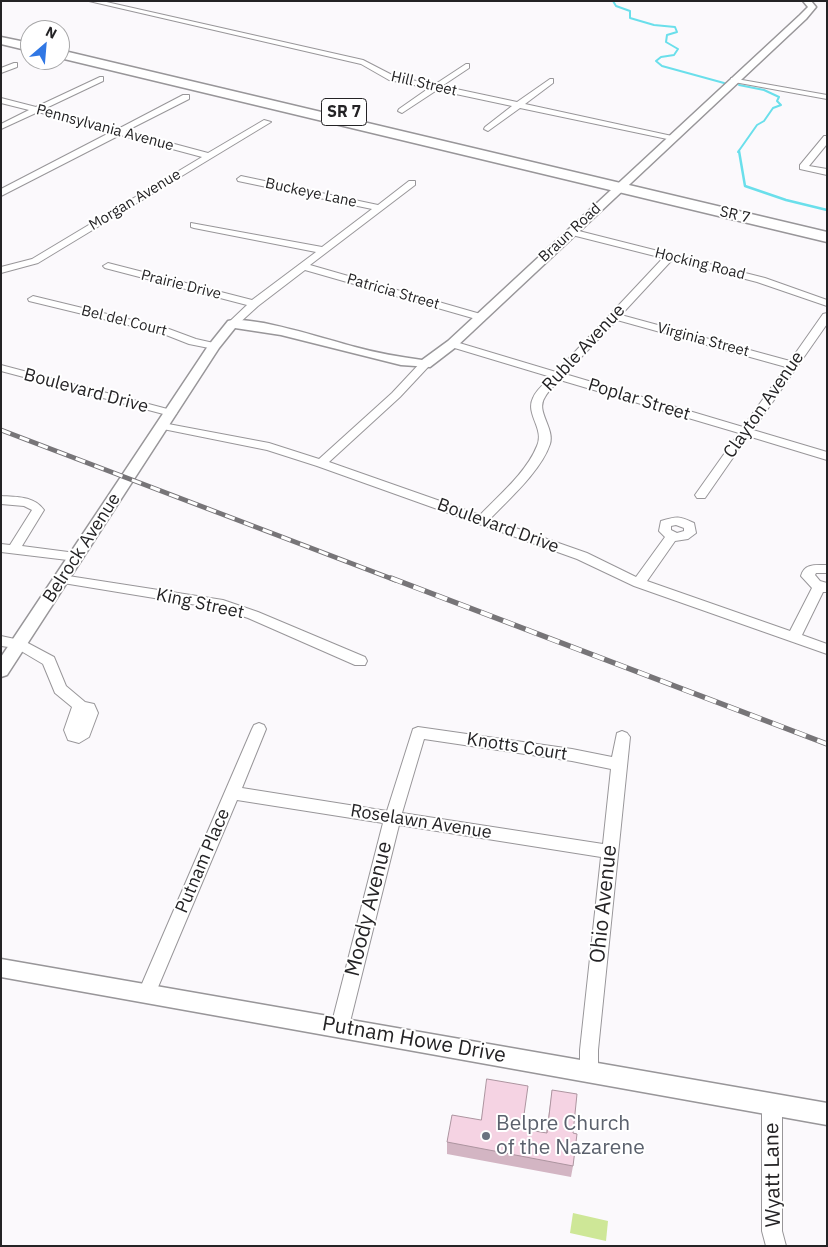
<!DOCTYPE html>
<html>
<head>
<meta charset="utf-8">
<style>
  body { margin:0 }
  #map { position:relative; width:828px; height:1247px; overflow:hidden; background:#fbf9fc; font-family:"IBM Plex Sans",sans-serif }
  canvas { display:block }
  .frame { position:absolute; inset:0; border:2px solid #242325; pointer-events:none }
  .north { position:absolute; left:20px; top:20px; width:50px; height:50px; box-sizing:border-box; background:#fff; border:1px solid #a7a7a8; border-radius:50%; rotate:27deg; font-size:14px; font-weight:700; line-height:20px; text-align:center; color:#242325 }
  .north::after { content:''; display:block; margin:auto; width:18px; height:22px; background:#3077e4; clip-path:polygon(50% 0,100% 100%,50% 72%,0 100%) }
</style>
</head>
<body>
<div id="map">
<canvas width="828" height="1247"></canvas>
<div class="frame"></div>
<div class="north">N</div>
</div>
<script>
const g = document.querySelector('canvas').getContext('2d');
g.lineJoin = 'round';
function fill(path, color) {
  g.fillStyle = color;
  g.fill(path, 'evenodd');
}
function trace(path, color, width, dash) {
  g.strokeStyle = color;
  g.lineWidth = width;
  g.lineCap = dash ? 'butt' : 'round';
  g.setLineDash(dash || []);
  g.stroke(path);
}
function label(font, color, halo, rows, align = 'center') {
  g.font = font + ' "IBM Plex Sans",sans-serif';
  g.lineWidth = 4;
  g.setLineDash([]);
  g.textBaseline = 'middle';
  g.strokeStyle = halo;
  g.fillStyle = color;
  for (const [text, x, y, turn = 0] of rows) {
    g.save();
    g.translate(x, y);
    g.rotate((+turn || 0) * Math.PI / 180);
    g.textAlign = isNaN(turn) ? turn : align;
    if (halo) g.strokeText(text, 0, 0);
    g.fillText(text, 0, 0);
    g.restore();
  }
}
const green = new Path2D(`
  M 573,1213 L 608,1221 L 606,1241 L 570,1233 Z`);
const streamFar1 = new Path2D(`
  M 613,1 L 616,6 L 630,11 L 630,18 L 654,25 L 675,27 L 677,32 L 667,35 L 666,42 L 678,49 L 674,55 L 661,57 L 656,61 L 662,66 L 724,83
  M 738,152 L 757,125 L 764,121 L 773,108 L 781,105 L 777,101 L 779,97 L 764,90 L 739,85`);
const stream = new Path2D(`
  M 739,151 L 745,186 L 786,200 L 827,210`);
const minor = new Path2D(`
  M 89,1 L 102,1 L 363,60 L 394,76 L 434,85 L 466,64 L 469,64 L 469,68 L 442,86 L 517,102 L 550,79 L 553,79 L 553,83 L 525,104 L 672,136 L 676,138 L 672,140 L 520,108 L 488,131 L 484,129 L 485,127 L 512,106 L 437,90 L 402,113 L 398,111 L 399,109 L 429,88 L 389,80 L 361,64 Z
  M 14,63 L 17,63 L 17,67 L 1,73 L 1,68 Z
  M 100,77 L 103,77 L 103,81 L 44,109 L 118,129 L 183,95 L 189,95 L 189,99 L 126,131 L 208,153 L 264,120 L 271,122 L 38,263 L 1,273 L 1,267 L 32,259 L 202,157 L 120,135 L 1,196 L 1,189 L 111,132 L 38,112 L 1,129 L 1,124 L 29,110 L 1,103 L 1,98 L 36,107 Z
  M 731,78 L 827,95 L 827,99 L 734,82 L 731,82 Z
  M 824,136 L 827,136 L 827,144 L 809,166 L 827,169 L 827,175 L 800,169 L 800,165 Z
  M 241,176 L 378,205 L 409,181 L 415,181 L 415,185 L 310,265 L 484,315 L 485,317 L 484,319 L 476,319 L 305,270 L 258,306 L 236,326 L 232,327 L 227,324 L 247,305 L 105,268 L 103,266 L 108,263 L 252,300 L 316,252 L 194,228 L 191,227 L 191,223 L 322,247 L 372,209 L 238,181 L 237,179 Z
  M 571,229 L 765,278 L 827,300 L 827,306 L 757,282 L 672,260 L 621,315 L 790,361 L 823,314 L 827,313 L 827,324 L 753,430 L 827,452 L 827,460 L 748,436 L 705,498 L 697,498 L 695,495 L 739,433 L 560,380 C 555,385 548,391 545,397 C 535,411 555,428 550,444 C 541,471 509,499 490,519 L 587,553 L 636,577 L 665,537 L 659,531 L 661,521 C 677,516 679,516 694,523 L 696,533 L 688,539 L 675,541 L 647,581 L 790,631 L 812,588 L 801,576 C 804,563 816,565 827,565 L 827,573 L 816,573 L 815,575 L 820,581 L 827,583 L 827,592 L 823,592 L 802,635 L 827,644 L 827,654 L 634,586 L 577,559 L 317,466 L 267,450 L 163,429 L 157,426 L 163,423 L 269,443 L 319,459 L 392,393 L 421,362 L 429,362 L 430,364 L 429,366 L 400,397 L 329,462 L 480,515 C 499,495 526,473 537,446 C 545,429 525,414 533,398 C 536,390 545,383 551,377 L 448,346 L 447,344 L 448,342 L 456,342 L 556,372 L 663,258 L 568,234 L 566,232 ZM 617,320 L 786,367 L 743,427 L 565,374 ZM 676,525 L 684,528 L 684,531 L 677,533 L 671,530 L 671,526 Z
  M 33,296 L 169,329 L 196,339 L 218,344 L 219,346 L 214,349 L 189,344 L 161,333 L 29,301 L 28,299 Z
  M 1,365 L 175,411 L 177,413 L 171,416 L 1,371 Z
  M 1,496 C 17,497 34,496 44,510 L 22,546 L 76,553 L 83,557 L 81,560 L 76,561 L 1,552 L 1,544 L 10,545 L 32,510 L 24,506 L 1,504 Z
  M 62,575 L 223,600 L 258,612 L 365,657 L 367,661 L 365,665 L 355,665 L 248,618 L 221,609 L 57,582 L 55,579 L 57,576 Z
  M 1,636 L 24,641 L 54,657 L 66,686 L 85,702 L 94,704 L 98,713 L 89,737 L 79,743 L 68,740 L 64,730 L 72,707 L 55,693 L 43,664 L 16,648 L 1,646 Z
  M 259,723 L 264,725 L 266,729 L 242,788 L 387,811 L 413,729 L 418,727 L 572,749 L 612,757 L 617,733 L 622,731 L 627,733 L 630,737 L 598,1050 L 598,1072 L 596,1078 L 589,1081 L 582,1078 L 580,1072 L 580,1050 L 601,857 L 399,825 L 349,1026 L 346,1032 L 340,1034 L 334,1032 L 331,1026 L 383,823 L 237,800 L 153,999 L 147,1001 L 141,999 L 138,993 L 252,729 L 254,725 ZM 424,739 L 572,761 L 611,769 L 603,844 L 402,813 Z
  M 772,1095 L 779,1098 L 782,1104 L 782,1231 L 786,1246 L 766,1246 L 762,1231 L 762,1104 L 765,1098 Z`);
const tertiary = new Path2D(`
  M 803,1 L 811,1 L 816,7 L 806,19 L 456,347 L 430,367 L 401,365 L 281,335 L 235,328 L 219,348 L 7,675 L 1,677 L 1,657 L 208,346 L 228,321 C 252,315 328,340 355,347 C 377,353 400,357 422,360 L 448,341 L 800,15 L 808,7 Z
  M 1,959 L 827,1103 L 827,1125 L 1,977 Z`);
const trunk = new Path2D(`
  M 1,37 L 30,43 L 30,51 L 1,44 Z
  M 60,50 L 827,232 L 827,242 L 60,58 Z`);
const railFar1 = new Path2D(`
  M 1,430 L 395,580`);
const rail = new Path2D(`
  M 391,578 L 827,744`);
const wall = new Path2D(`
  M 552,1090 L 573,1133 L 573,1166 L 571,1177 L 447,1154 L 447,1142 L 481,1120 L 546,1133 Z`);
const building = new Path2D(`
  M 487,1079 L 528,1086 L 522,1129 L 547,1133 L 552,1090 L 577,1094 L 573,1133 L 577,1134 L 573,1166 L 447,1142 L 452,1115 L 481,1120 Z`);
const markers = [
  [486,1136,5,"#6b7280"]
];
const farStreetnames = [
  ["Hill Street",424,84,13],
  ["Pennsylvania Avenue",105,128,15],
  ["Buckeye Lane",311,193,12],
  ["Morgan Avenue",135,200,-31],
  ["SR 7",735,215,13],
  ["Braun Road",570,233,-43],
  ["Hocking Road",700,264,14],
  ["Prairie Drive",181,285,14],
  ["Patricia Street",393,292,16],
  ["Bel del Court",124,321,14],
  ["Virginia Street",703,340,15]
];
const shields = [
  [344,112,45]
];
const shieldNames = [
  ["SR 7",344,112]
];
const streetNames = [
  ["Ruble Avenue",584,348,-47],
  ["Boulevard Drive",86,391,15],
  ["Poplar Street",639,400,17],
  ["Clayton Avenue",764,405,-55],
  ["Boulevard Drive",498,526,20],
  ["Belrock Avenue",82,548,-57],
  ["King Street",200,604,12],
  ["Knotts Court",517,747,9],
  ["Roselawn Avenue",421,822,9],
  ["Putnam Place",203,861,-67]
];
const nearStreetnames = [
  ["Ohio Avenue",604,904,-84],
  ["Moody Avenue",369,909,-76],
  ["Putnam Howe Drive",414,1040,10],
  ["Wyatt Lane",773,1175,-91]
];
const nearWorshipnames = [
  ["Belpre Church",496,1124],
  ["of the Nazarene",496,1148]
];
fill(green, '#cee797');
trace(streamFar1, '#6adfeb', 2);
trace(stream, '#6adfeb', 2.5);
trace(minor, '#989699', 2);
trace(tertiary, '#989699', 3);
trace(trunk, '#989699', 3);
fill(minor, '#fff');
fill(tertiary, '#fff');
fill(trunk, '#fff');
trace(railFar1, '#777578', 5);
trace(rail, '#777578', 5.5);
trace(railFar1, '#fff', 3, [10]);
trace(rail, '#fff', 4, [12]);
fill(wall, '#d3b5c3');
fill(building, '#f5d3e3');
trace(building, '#ac949f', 1);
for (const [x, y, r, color] of markers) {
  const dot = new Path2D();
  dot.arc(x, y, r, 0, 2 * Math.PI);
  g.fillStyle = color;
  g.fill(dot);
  trace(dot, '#fff', 2);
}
label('15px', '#242325', '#fff', farStreetnames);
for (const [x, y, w] of shields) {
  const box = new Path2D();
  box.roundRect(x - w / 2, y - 13.5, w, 27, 4);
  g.fillStyle = '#fff';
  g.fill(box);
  trace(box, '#242325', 1);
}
label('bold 16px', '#242325', null, shieldNames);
label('18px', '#242325', '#fff', streetNames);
label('21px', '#242325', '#fff', nearStreetnames);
label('21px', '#5b616d', '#fff', nearWorshipnames, 'left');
</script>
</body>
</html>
